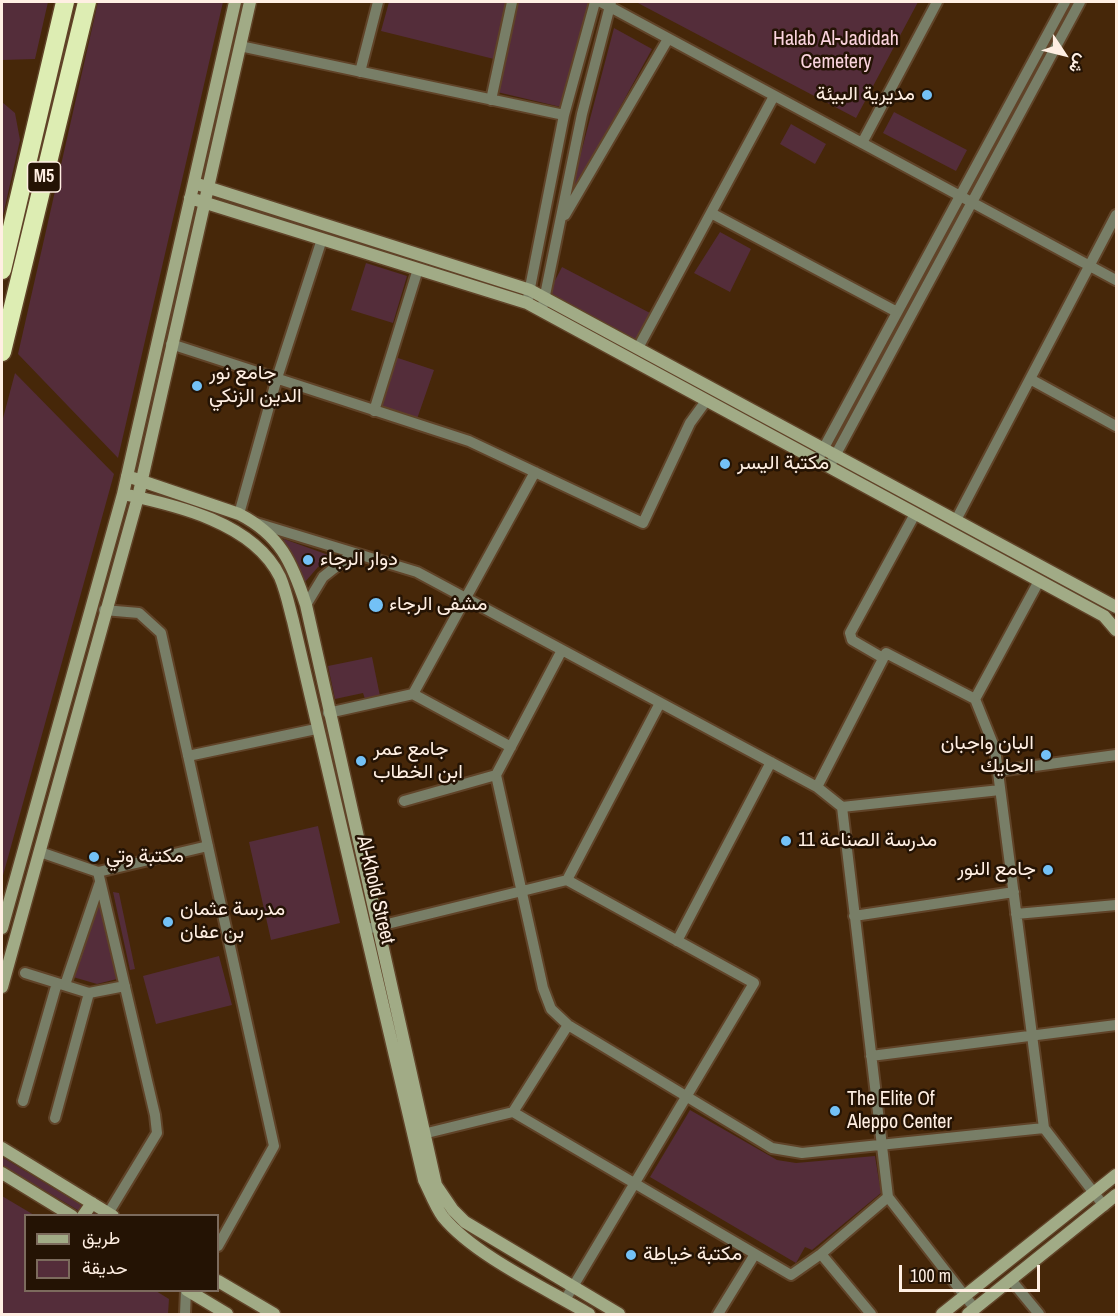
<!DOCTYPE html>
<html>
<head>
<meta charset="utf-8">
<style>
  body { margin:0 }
  #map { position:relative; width:1118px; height:1316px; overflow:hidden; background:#462709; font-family:"Archivo Narrow",Vazirmatn,sans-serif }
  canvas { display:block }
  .frame { position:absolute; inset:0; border:3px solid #ffefe3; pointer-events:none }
  .legend { position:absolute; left:24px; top:1214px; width:195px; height:78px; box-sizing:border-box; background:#241304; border:2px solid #7c6b5d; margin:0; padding:8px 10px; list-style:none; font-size:18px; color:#ffefe3 }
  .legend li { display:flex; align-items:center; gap:12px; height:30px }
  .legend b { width:30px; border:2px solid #7c6b5d }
  .north { position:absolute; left:1034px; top:24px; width:60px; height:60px; -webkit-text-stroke:4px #241304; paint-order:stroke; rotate:125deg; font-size:16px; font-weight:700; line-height:24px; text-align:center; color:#ffefe3 }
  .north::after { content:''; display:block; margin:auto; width:21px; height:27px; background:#ffefe3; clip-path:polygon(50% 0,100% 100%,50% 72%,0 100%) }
  .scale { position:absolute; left:899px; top:1265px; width:141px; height:27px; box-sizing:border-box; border:3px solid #ffefe3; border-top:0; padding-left:8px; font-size:18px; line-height:21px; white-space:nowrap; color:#ffefe3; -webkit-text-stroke:4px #241304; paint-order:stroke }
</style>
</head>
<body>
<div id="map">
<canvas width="1118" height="1316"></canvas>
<div class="frame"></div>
<ul class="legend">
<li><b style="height:8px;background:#a1ab86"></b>طريق</li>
<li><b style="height:16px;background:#542d3a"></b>حديقة</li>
</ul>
<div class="north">ش</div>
<div class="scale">100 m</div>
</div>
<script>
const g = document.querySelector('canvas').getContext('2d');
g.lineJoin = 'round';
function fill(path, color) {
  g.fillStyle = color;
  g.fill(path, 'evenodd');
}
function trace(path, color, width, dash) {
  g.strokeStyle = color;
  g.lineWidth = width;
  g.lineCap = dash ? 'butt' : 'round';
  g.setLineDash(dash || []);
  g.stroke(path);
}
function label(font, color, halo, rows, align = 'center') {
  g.font = font + ' "Archivo Narrow",Vazirmatn,sans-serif';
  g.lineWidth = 5;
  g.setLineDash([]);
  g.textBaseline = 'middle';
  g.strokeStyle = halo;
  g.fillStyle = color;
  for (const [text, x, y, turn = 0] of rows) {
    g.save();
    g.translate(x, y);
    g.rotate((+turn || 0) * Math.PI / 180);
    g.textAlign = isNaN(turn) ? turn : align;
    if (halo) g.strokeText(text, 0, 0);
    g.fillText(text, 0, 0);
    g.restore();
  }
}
const green = new Path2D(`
  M 2,2 L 48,2 L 35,59 L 2,60 Z
  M 98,2 L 223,2 L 118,458 L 18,354 Z
  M 389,2 L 507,2 L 494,59 L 381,31 Z
  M 518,2 L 589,2 L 565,108 L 497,92 Z
  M 636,2 L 918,2 L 856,118 Z
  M 614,28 L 652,49 L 568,202 Z
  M 2,102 L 15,113 L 20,140 L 2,220 Z
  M 894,112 L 967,150 L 956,171 L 883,133 Z
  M 791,124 L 826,144 L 815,164 L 780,144 Z
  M 720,232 L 751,249 L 730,292 L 694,273 Z
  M 366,263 L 407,276 L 393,323 L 351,310 Z
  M 562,267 L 650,313 L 635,341 L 547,296 Z
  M 395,357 L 434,370 L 417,419 L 378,406 Z
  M 15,373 L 114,474 L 2,879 L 2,422 Z
  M 284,539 L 334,557 L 318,567 L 305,582 L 282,542 Z
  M 372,657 L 380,696 L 365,699 L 363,693 L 335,699 L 328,666 Z
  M 318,826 L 340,923 L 271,940 L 249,842 Z
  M 113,892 L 119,893 L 135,969 L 130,970 Z
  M 98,894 L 117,979 L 97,984 L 73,977 Z
  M 219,956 L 232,1005 L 156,1024 L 143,976 Z
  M 690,1110 L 777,1160 L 796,1163 L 875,1156 L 881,1193 L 812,1250 L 805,1247 L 796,1263 L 650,1177 Z
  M 2,1157 L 98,1215 L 86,1215 L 2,1165 Z
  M 2,1196 L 34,1215 L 26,1216 L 26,1290 L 156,1291 L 169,1299 L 168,1314 L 2,1314 Z`);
const street = new Path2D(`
  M 601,2 L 1116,280
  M 240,46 L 564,115
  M 360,72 L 378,2
  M 491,100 L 512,2
  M 862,143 L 937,2
  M 711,213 L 897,312
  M 565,215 L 668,39
  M 527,303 L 564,115 L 595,2
  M 543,305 L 582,114 L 611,2
  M 171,344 L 469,441 L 643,523 L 690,423 L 706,401
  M 638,348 L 774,96
  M 1030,379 L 1116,426
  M 374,411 L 418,269
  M 820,455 L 1065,2
  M 829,467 L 1080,2
  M 239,514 L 277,378 L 322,239
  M 956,520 L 1116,215
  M 256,523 L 417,572 L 817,787 L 842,807 L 888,1197 L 975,1309
  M 306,605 L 323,577 L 352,554
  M 104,610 L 139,613 L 161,633 L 274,1146 L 218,1246
  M 562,650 L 496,775 L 543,988 L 551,1009 L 568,1025 L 772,1148 L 802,1153 L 1044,1128
  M 883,658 L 852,640 L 850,633 L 915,514
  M 413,694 L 535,472
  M 975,699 L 1039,581
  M 328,713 L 413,694 L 511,747
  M 188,756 L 316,729
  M 998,771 L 1116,755
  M 817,787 L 886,653 L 975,699 L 995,749 L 1044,1128 L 1104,1206
  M 404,801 L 496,775
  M 842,807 L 1000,790
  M 40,852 L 98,872 L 208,846
  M 98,872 L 155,1115 L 157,1133 L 109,1212
  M 567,880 L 660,703
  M 1016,914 L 1116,905
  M 854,916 L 1014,892
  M 371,928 L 567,880 L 754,983 L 565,1300
  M 677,941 L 771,762
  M 25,973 L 89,993 L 125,986
  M 65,985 L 100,882
  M 871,1056 L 1116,1025
  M 23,1101 L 57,983
  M 513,1112 L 568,1025
  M 55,1118 L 89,993
  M 423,1134 L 513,1112 L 791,1275 L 821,1254 L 888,1197
  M 821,1254 L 871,1314
  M 1011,1280 L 1039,1314
  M 185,1314 L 186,1290
  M 718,1314 L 755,1254`);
const secondary = new Path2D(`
  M 194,183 L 530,290 L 1116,607
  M 190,198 L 527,303 L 1104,616 L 1116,630
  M 127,476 L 239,514 C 280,535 292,562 306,605 L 436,1185 L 453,1210 L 465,1222 L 619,1314
  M 123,494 C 176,505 254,523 280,577 C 286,591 289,606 293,621 L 424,1180 C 430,1192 435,1206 443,1217 C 474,1255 545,1288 589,1314
  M 2,928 L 123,494 L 235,2
  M 2,987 L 138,497 L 250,2
  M 2,1148 L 113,1216
  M 2,1173 L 72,1216
  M 83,1216 L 92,1203
  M 218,1281 L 274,1314
  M 187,1290 L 227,1314
  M 942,1314 L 1116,1175
  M 968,1314 L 1116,1195`);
const highway = new Path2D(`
  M 2,270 L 65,2
  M 2,352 L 87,2`);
const markers = [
  [927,95,6,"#73c1f6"],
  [197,386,6,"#73c1f6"],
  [725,464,6,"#73c1f6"],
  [308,560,6,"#73c1f6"],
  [376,605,8,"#73c1f6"],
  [1046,755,6,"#73c1f6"],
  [361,761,6,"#73c1f6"],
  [786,841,6,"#73c1f6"],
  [94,857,6,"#73c1f6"],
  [1048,870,6,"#73c1f6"],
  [168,922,6,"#73c1f6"],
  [835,1111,6,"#73c1f6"],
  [631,1255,6,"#73c1f6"]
];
const shields = [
  [44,177,33]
];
const shieldNames = [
  ["M5",44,177]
];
const parkNames = [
  ["Halab Al-Jadidah",836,40],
  ["Cemetery",836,63]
];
const poiNames = [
  ["مديرية البيئة",915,95,"right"],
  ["جامع نور",209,374],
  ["الدين الزنكي",209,397],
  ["مكتبة اليسر",737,464],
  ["دوار الرجاء",320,560],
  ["مشفى الرجاء",389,605],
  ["البان واجبان",1034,744,"right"],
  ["الحايك",1034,767,"right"],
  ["جامع عمر",373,750],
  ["ابن الخطاب",373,773],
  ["مدرسة الصناعة 11",798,841],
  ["مكتبة وتي",106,857],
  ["جامع النور",1036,870,"right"],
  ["مدرسة عثمان",180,910],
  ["بن عفان",180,933],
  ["The Elite Of",847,1100],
  ["Aleppo Center",847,1123],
  ["مكتبة خياطة",643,1255]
];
const streetNames = [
  ["Al-Khold Street",375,890,77]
];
fill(green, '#542d3a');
trace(street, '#604328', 14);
trace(secondary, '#604328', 15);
trace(highway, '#604328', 21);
trace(street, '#787e67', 10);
trace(secondary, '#a1ab86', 12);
trace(highway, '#ddedb3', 18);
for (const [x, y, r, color] of markers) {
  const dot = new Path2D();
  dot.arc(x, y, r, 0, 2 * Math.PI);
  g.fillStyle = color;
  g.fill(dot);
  trace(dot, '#241304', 2);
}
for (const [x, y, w] of shields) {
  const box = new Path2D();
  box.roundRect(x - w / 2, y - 15, w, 30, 4.5);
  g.fillStyle = '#241304';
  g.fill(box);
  trace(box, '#ffefe3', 1.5);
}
label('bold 18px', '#ffefe3', null, shieldNames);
label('20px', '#fbd4de', '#241304', parkNames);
label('20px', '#ffefe3', '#241304', poiNames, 'left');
label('20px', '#ffefe3', '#241304', streetNames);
</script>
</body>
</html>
